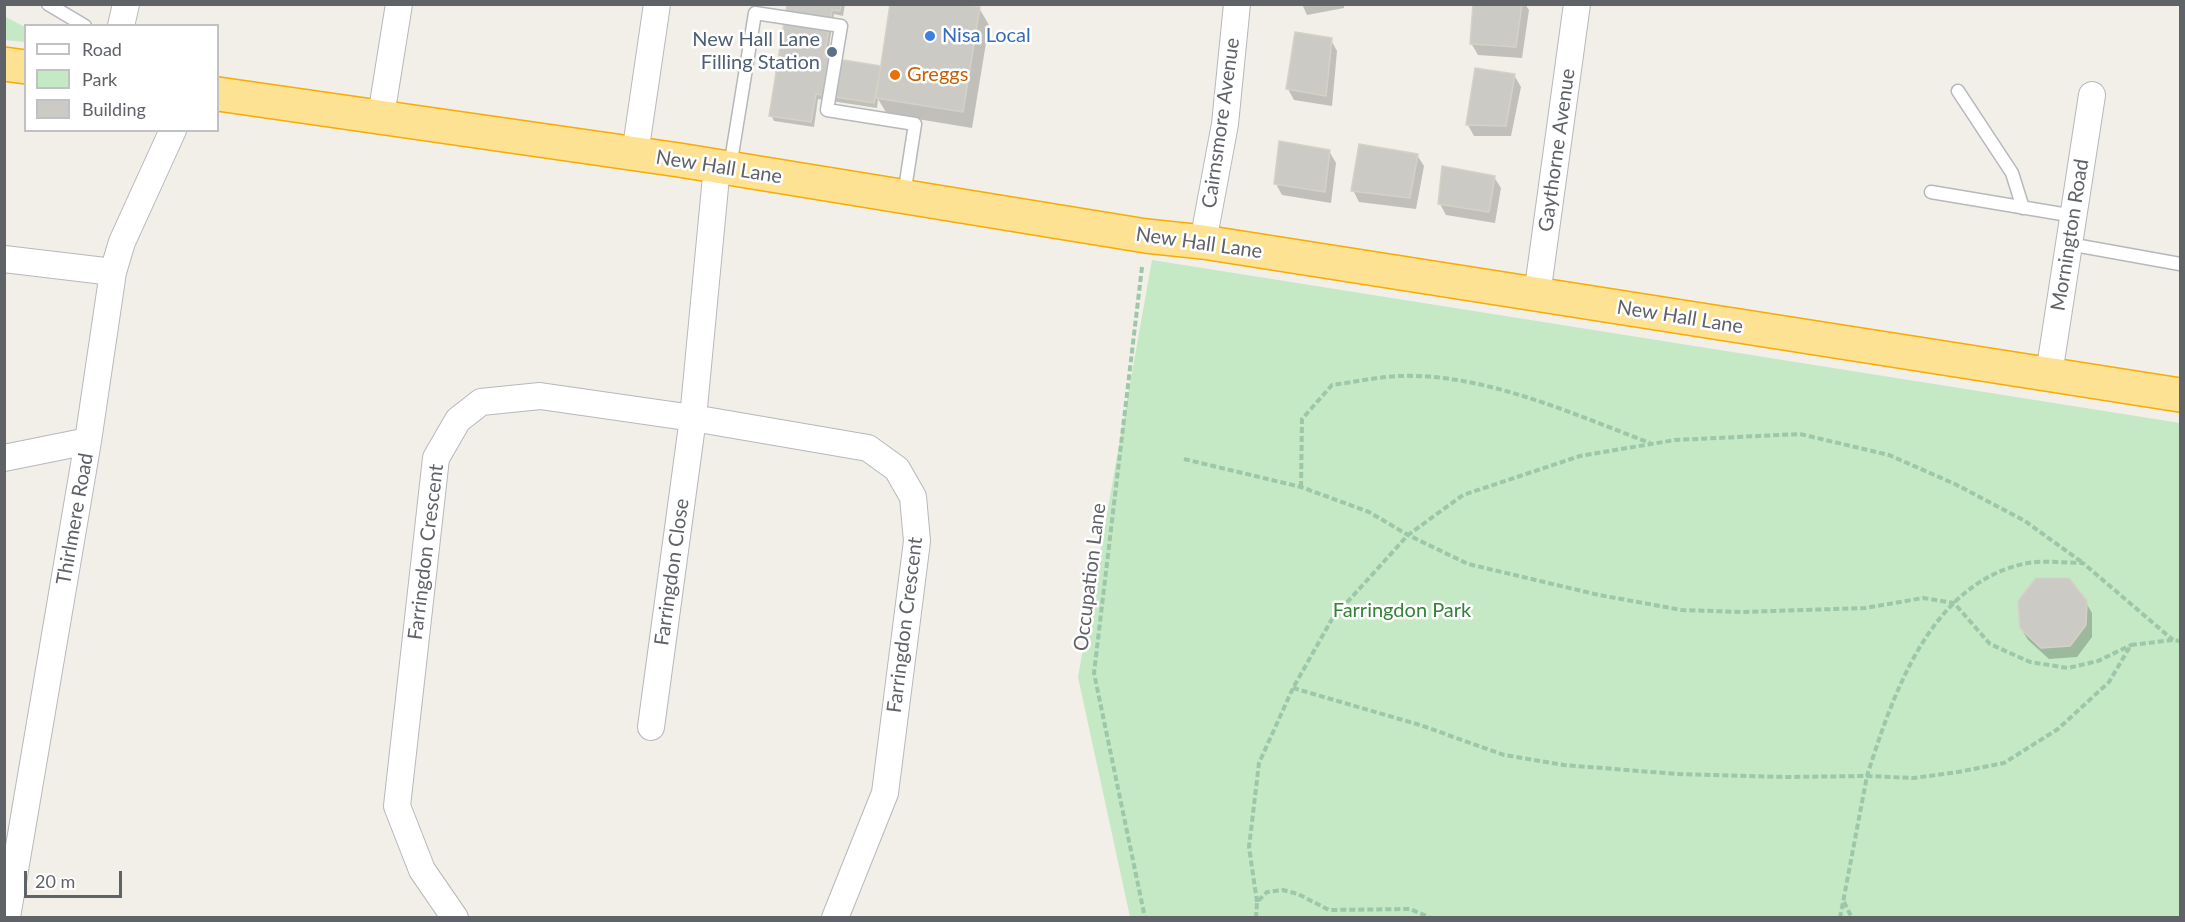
<!DOCTYPE html>
<html>
<head>
<meta charset="utf-8">
<style>
  body { margin:0 }
  #map { position:relative; width:2185px; height:922px; overflow:hidden; background:#f1efe8; font-family:Lato,sans-serif }
  canvas { display:block }
  .frame { position:absolute; inset:0; border:6px solid #5f6368; pointer-events:none }
  .legend { position:absolute; left:24px; top:24px; width:195px; height:108px; box-sizing:border-box; background:#fff; border:2px solid #bfc1c3; margin:0; padding:8px 10px; list-style:none; font-size:18px; color:#5f6368 }
  .legend li { display:flex; align-items:center; gap:12px; height:30px }
  .legend b { width:30px; border:2px solid #bfc1c3 }
  .scale { position:absolute; left:24px; top:871px; width:98px; height:27px; box-sizing:border-box; border:3px solid #5f6368; border-top:0; padding-left:8px; font-size:18px; line-height:21px; white-space:nowrap; color:#5f6368; -webkit-text-stroke:4px #fff; paint-order:stroke }
</style>
</head>
<body>
<div id="map">
<canvas width="2185" height="922"></canvas>
<div class="frame"></div>
<ul class="legend">
<li><b style="height:8px;background:#fff"></b>Road</li>
<li><b style="height:16px;background:#c5e8c5"></b>Park</li>
<li><b style="height:16px;background:#cccac5"></b>Building</li>
</ul>
<div class="scale">20 m</div>
</div>
<script>
const g = document.querySelector('canvas').getContext('2d');
g.lineJoin = 'round';
function fill(path, color) {
  g.fillStyle = color;
  g.fill(path, 'evenodd');
}
function trace(path, color, width, dash) {
  g.strokeStyle = color;
  g.lineWidth = width;
  g.lineCap = dash ? 'butt' : 'round';
  g.setLineDash(dash || []);
  g.stroke(path);
}
function label(font, color, halo, rows, align = 'center') {
  g.font = font + ' Lato,sans-serif';
  g.lineWidth = 5;
  g.setLineDash([]);
  g.textBaseline = 'middle';
  g.strokeStyle = halo;
  g.fillStyle = color;
  for (const [text, x, y, turn = 0] of rows) {
    g.save();
    g.translate(x, y);
    g.rotate((+turn || 0) * Math.PI / 180);
    g.textAlign = isNaN(turn) ? turn : align;
    if (halo) g.strokeText(text, 0, 0);
    g.fillText(text, 0, 0);
    g.restore();
  }
}
const green = new Path2D(`
  M 4,16 L 25,27 L 25,42 L 5,40 Z
  M 1152,260 L 2180,423 L 2180,917 L 1130,917 L 1078,677 Z`);
const shadow = new Path2D(`
  M 789,4 L 845,4 L 843,16 L 834,14 L 827,59 L 882,67 L 979,8 L 989,25 L 972,128 L 887,114 L 878,99 L 877,108 L 818,99 L 814,127 L 774,121 L 771,115 Z
  M 1302,4 L 1344,4 L 1344,8 L 1307,15 Z
  M 1474,4 L 1525,4 L 1529,10 L 1522,58 L 1478,55 L 1471,43 Z
  M 1331,40 L 1337,51 L 1332,106 L 1294,100 L 1288,89 Z
  M 1514,75 L 1521,87 L 1511,136 L 1474,136 L 1468,125 Z
  M 1329,151 L 1336,163 L 1331,203 L 1282,195 L 1276,184 Z
  M 1417,155 L 1424,166 L 1416,209 L 1359,202 L 1353,190 Z
  M 1494,177 L 1501,188 L 1495,223 L 1446,215 L 1440,204 Z
  M 2085,601 L 2092,613 L 2092,637 L 2077,657 L 2049,659 L 2028,640 L 2021,628 Z`);
const building = new Path2D(`
  M 787,4 L 841,4 L 840,11 L 832,10 L 824,57 L 881,66 L 874,103 L 816,94 L 811,122 L 769,116 Z
  M 890,4 L 966,4 L 980,7 L 963,112 L 876,98 Z
  M 1473,4 L 1522,4 L 1516,47 L 1470,44 Z
  M 1295,32 L 1332,38 L 1326,96 L 1286,89 Z
  M 1475,68 L 1515,74 L 1506,126 L 1466,125 Z
  M 1279,141 L 1330,150 L 1325,192 L 1274,184 Z
  M 1359,144 L 1418,154 L 1410,198 L 1351,191 Z
  M 1442,166 L 1495,176 L 1489,212 L 1438,204 Z
  M 2036,578 L 2069,578 L 2087,601 L 2086,625 L 2070,646 L 2041,648 L 2020,628 L 2018,601 Z`);
const path = new Path2D(`
  M 1142,267 L 1094,673 L 1145,918
  M 1184,459 L 1301,487 L 1369,512 L 1408,535 L 1468,564 L 1599,595 L 1682,610 L 1742,612 L 1865,608 L 1923,598 L 1954,603 L 1990,644 L 2030,662 L 2068,668 L 2098,661 L 2131,645
  M 1301,487 L 1302,419 L 1332,385 C 1354,382 1377,377 1400,376 C 1484,373 1573,414 1650,443
  M 1293,688 L 1420,725 L 1504,755 L 1564,765 L 1677,774 L 1787,777 L 1867,776 C 1893,694 1931,581 2028,563 C 2045,560 2066,563 2083,563 L 2173,640
  M 1257,902 L 1249,847 L 1259,763 L 1293,688 L 1332,619 L 1408,535 L 1463,495 L 1580,456 L 1675,440 L 1800,434 L 1889,455 L 1955,484 L 2025,521 L 2083,563
  M 1844,902 L 1852,918
  M 1256,918 L 1257,902 L 1267,892 L 1283,890 L 1298,894 L 1329,910 L 1410,909 L 1431,918
  M 1840,918 L 1867,776 L 1914,778 L 1958,772 L 2004,763 L 2058,729 L 2109,682 L 2131,645 L 2173,640 L 2180,641`);
const lane = new Path2D(`
  M 48,4 L 85,26
  M 1958,91 L 2012,173 L 2023,208
  M 730,167 L 755,13 L 841,26 L 827,110 L 915,124 L 904,195
  M 1931,192 L 2074,216
  M 2069,244 L 2180,264`);
const street = new Path2D(`
  M 121,26 L 126,4
  M 381,116 L 399,4
  M 635,154 L 657,4
  M 1203,242 L 1225,124 L 1237,4
  M 4,259 L 113,272
  M 1537,295 L 1577,4
  M 2049,374 L 2092,95
  M 4,458 L 88,441
  M 651,727 L 693,418 L 717,166
  M 5,918 L 7,917 L 88,441 L 113,272 L 122,242 L 173,130
  M 455,918 L 422,870 L 397,806 L 436,458 L 458,420 L 481,402 L 540,396 L 693,418 L 868,448 L 897,469 L 913,497 L 917,541 L 885,793 L 835,918`);
const highway = new Path2D(`
  M 4,64 L 26,67
  M 218,94 L 679,160 L 1146,236 L 1203,242 L 2180,395`);
const markers = [
  [930,36,6,"#3f7fe0"],
  [832,52,6,"#5c6f8a"],
  [895,75,6,"#e8710a"]
];
const shopNames = [
  ["Nisa Local",942,36]
];
const serviceNames = [
  ["New Hall Lane",820,40],
  ["Filling Station",820,63]
];
const foodNames = [
  ["Greggs",907,75]
];
const streetNames = [
  ["Cairnsmore Avenue",1221,123,-82],
  ["Gaythorne Avenue",1557,150,-82],
  ["New Hall Lane",719,167,9],
  ["Mornington Road",2070,235,-81],
  ["New Hall Lane",1199,243,8],
  ["New Hall Lane",1680,317,9],
  ["Thirlmere Road",75,519,-80],
  ["Farringdon Crescent",426,552,-83],
  ["Farringdon Close",672,572,-82],
  ["Occupation Lane",1090,577,-83],
  ["Farringdon Crescent",905,625,-83]
];
const parkNames = [
  ["Farringdon Park",1402,611]
];
fill(green, '#c5e8c5');
fill(shadow, '#0003');
fill(building, '#cccac5');
trace(building, '#d6d1c6', 1.5);
trace(lane, '#b5b8bc', 15);
trace(street, '#b5b8bc', 28);
trace(highway, '#f9ab00', 36);
trace(path, '#9cc7a9', 4, [6, 3]);
trace(lane, '#fff', 12);
trace(street, '#fff', 26);
trace(highway, '#fde293', 33);
for (const [x, y, r, color] of markers) {
  const dot = new Path2D();
  dot.arc(x, y, r, 0, 2 * Math.PI);
  g.fillStyle = color;
  g.fill(dot);
  trace(dot, '#fff', 2);
}
label('20px', '#366cbe', '#fff', shopNames, 'left');
label('20px', '#4e5e75', '#fff', serviceNames, 'right');
label('20px', '#c56008', '#fff', foodNames, 'left');
label('20px', '#5f6368', '#fff', streetNames);
label('20px', '#348238', '#fff', parkNames);
</script>
</body>
</html>
